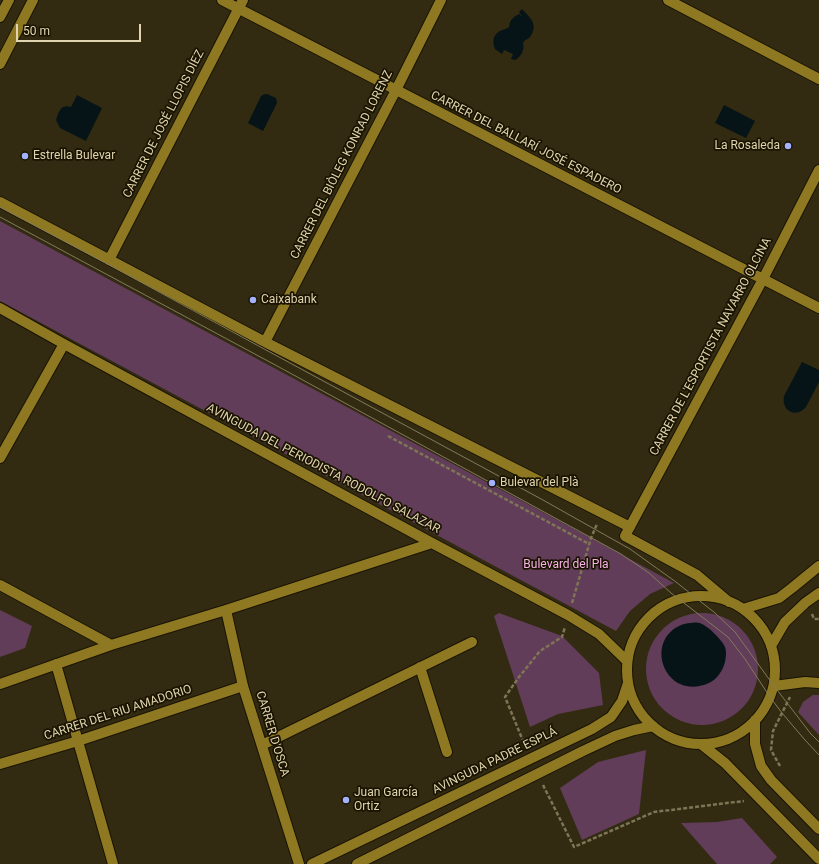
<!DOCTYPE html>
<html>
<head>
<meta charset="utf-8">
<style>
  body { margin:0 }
  #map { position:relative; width:819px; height:864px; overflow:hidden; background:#322b11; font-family:Roboto,sans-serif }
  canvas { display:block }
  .scale { position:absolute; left:16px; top:24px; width:125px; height:18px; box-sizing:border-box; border:2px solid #e0d5ae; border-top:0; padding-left:5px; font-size:12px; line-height:14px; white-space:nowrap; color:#e0d5ae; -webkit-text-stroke:3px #1a1300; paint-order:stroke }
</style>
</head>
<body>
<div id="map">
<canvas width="819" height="864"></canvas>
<div class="scale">50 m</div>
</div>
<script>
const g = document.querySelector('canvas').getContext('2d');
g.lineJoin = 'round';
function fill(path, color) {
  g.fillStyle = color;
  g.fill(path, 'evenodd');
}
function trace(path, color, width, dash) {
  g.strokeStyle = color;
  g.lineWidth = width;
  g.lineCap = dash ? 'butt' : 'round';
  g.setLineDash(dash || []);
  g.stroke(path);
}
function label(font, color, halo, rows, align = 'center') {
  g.font = font + ' Roboto,sans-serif';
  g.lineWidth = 3.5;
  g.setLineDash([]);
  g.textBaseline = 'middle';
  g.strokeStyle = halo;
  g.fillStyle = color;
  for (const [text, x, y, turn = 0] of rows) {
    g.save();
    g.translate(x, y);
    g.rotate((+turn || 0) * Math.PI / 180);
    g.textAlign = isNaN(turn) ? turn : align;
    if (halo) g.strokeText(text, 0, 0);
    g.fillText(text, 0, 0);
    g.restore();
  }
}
const green = new Path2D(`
  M 0,221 L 591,538 L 674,583 L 650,594 L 630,611 L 616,631 L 0,301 Z
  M 0,610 L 32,626 L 25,648 L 0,657 Z
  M 499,613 L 562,636 L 599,673 L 603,705 L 558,714 L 530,727 L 494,616 Z
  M646 669a56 56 0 1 1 112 0a56 56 0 1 1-112 0Z
  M 813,695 L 819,695 L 819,735 L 798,712 L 803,702 Z
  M 646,750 L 639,814 L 582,840 L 560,788 L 598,762 Z
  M 742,818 L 777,857 L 770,864 L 717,864 L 681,823 L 717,822 Z`);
const water = new Path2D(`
  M 522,9 C 530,18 539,24 530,37 C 527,40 525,39 523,43 C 525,49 521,57 515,60 L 511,59 L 513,54 L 504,50 L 502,54 L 495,49 C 492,41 493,35 500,31 C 504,29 506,29 509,27 C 510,20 513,16 520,14 L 521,16 L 522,16 L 519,12 Z
  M 265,94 L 267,94 L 276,98 L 277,103 L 263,131 L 248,123 L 261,96 Z
  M 77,95 L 102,108 L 86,141 L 60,128 L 56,120 C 59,111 61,104 71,107 Z
  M 724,105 L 755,121 L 746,138 L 715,123 Z
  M 802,362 L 819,370 L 819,382 L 806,407 C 796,419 781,411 784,396 Z
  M 690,623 C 692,623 696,622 699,623 C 706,624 720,638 724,645 C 727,650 726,657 725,662 C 723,671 716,680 709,683 C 665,702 643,641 681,625 C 684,624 687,623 690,623 Z`);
const path = new Path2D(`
  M 388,436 L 589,544
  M 572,603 L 591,538 L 597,524
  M 812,614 L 814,619 L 819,619
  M 526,748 L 505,697 L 519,677 L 540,651 L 562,637 L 565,627
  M 780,766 L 771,750 L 773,731 L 790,697
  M 543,785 L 574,847 L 654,812 L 744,801`);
const minor = new Path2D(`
  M 222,0 L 819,308
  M 668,0 L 819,79
  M 0,17 L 9,0
  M 0,64 L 33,0
  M 0,202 L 265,342 L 630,527
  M 109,260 L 243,0
  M 0,308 L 64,344 L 432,543 L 568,615 L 599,634 L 627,661
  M 265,342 L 396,90 L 441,0
  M 0,458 L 64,344
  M 0,585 L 111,645
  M627 670a74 74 0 1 1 148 0a74 74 0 1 1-148 0Z
  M 729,602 L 697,575 L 625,536 L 763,279 L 819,170
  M 743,609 L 779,598 L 792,588 L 819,566
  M 226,610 L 243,686 L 299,864
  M 771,646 L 785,622 L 805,603 L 819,593
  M 56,664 L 113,864
  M 420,667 L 447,752
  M 0,684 L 111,645 L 226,610 L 432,543
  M 774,686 L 805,682 L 819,683
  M 755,720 L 755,744 L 761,766 L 771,780 L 819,829
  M 701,744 L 725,763 L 819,859
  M 262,745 L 472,642
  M 0,764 L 78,741 L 243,686
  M 312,864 L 592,729 L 611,717 L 622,701 L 628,683
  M 357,864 L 583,751 L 615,736 L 634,730 L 653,726`);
const tram = new Path2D(`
  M 0,207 L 111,266 L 543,500 L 630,549 L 676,582 L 715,613 L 735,632 L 774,686 L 811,734 L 819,742
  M 0,217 L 279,367 L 621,554 L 649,573 L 671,593 L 728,637 L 745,659 L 770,697 L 782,713 L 805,740 L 819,755`);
const markers = [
  [788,146,4,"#a3b2fd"],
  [25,156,4,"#a3b2fd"],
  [253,300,4,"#a3b2fd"],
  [492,483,4,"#a3b2fd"],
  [346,800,4,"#a3b2fd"]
];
const streetNames = [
  ["CARRER DE JOSÉ LLOPIS DÍEZ",164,124,-63],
  ["CARRER DEL BALLARÍ JOSÉ ESPADERO",526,143,27],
  ["CARRER DEL BIÒLEG KONRAD LORENZ",342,165,-63],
  ["CARRER DE L'ESPORTISTA NAVARRO OLCINA",711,347,-62],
  ["AVINGUDA DEL PERIODISTA RODOLFO SALAZAR",323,469,28],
  ["CARRER DEL RIU AMADORIO",118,713,-18],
  ["CARRER D'OSCA",272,734,73],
  ["AVINGUDA PADRE ESPLÁ",495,761,-26]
];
const poiNames = [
  ["La Rosaleda",780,146,"right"],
  ["Estrella Bulevar",33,156],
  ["Caixabank",261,300],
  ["Bulevar del Plà",500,483],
  ["Juan García",354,793],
  ["Ortiz",354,807]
];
const parkNames = [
  ["Bulevard del Pla",566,565]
];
fill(green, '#613d59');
fill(water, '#061417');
trace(minor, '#1a1300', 12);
trace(path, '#7e7556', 2.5, [4, 2]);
trace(minor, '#8e7922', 10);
trace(tram, '#837a5a', 1);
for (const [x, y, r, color] of markers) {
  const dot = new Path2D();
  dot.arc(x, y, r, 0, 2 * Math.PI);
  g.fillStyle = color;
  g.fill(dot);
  trace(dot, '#1a1300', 1.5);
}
label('12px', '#e0d5ae', '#1a1300', streetNames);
label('12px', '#e0d5ae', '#1a1300', poiNames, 'left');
label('12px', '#f7b1e7', '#1a1300', parkNames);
</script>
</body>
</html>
